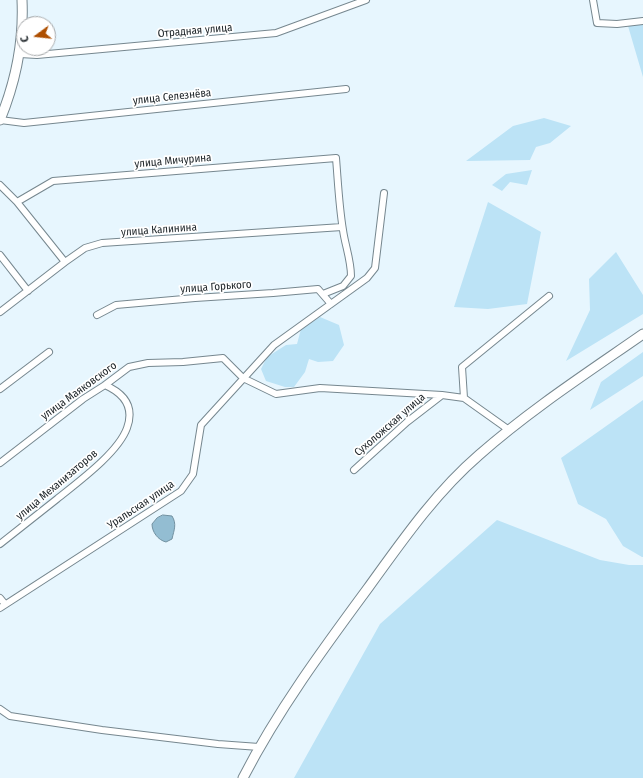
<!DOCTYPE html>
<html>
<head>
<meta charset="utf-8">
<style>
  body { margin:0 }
  #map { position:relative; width:643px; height:778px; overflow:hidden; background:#e7f6fe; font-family:"Fira Sans Condensed",sans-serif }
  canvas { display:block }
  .north { position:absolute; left:16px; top:16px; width:40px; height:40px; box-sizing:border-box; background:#fff; border:1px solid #a6a9ab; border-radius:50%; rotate:255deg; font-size:11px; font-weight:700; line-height:16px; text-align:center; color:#21282c }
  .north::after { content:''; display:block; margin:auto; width:14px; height:18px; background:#ae4f00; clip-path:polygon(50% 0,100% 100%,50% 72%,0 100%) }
</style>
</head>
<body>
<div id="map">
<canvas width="643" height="778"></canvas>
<div class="north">С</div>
</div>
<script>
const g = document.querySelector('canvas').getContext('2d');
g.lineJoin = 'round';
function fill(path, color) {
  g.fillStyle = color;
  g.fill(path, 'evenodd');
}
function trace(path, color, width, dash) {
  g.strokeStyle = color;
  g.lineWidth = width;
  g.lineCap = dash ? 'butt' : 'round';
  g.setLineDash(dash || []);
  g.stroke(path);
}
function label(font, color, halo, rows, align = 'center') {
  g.font = font + ' "Fira Sans Condensed",sans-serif';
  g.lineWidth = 3.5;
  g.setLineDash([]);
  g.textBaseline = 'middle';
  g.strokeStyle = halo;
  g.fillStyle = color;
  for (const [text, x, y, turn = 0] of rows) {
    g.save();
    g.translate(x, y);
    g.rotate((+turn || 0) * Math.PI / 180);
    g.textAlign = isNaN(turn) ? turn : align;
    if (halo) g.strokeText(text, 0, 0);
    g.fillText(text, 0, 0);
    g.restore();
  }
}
const green = new Path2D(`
  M 643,24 L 643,77 L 628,26 Z
  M 544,118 L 571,126 L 550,143 L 536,147 L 530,160 L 466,161 L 513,126 Z
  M 532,170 L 527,185 L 510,182 L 502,191 L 492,185 L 506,174 Z
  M 488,202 L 541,232 L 527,304 L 488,309 L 454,307 Z
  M 616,252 L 643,295 L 643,314 L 566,361 L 590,310 L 589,279 Z
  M 320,317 L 339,325 L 344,345 L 333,361 L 318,362 L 309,359 L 305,372 L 294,387 L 285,387 L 266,381 L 261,369 L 267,357 L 286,345 L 297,344 L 301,329 Z
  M 643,352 L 643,376 L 590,410 L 601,382 Z
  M 643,400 L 643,557 L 642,557 L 623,546 L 606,519 L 578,504 L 561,458 Z
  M 497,520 L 600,560 L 629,565 L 643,565 L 643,778 L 294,778 L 380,624 Z`);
const water = new Path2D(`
  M 163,515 L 172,516 C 177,524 174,530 172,539 L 166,542 C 158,540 152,532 152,524 L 157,518 Z`);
const street = new Path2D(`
  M 593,0 L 597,23 L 617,24 L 643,21
  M 20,54 L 37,55 L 276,33 L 366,0
  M 0,120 L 24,123 L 346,89
  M 0,185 L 17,202 L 65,262
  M 17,202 L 53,181 L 336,158 C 338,182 339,206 343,230 C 345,245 351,260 351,276 L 343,286 L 323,294
  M 0,255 L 28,291
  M 0,312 L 65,262 L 85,248 L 102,243 L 342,227
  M 97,315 L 116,305 L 195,298 L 273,293 L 318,289 L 331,304
  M 0,389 L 49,352
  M 464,398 L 509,430
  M 0,463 L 83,399 L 105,385 L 129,367 L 148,363 L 183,362 L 223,358 L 243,378 L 276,394 L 320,388 L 442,395
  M 354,470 L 407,422 L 442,395 L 464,398 L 462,367 L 549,296
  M 0,544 C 19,529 38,514 57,499 C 78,482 118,453 127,428 C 135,406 123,393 105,385
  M 0,598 L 5,604
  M 0,608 L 181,491 L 193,474 L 201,425 L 274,345 L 367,278 L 375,268 L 384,193
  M 0,709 L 10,716 L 102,730 L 218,744 L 259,747`);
const secondary = new Path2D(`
  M 0,120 C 16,81 24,43 22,0
  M 243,778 C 278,710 323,649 368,588 C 402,541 435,493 479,455 C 530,410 587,373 643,334`);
const streetNames = [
  ["Отрадная улица",195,31,-5],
  ["улица Селезнёва",172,97,-6],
  ["улица Мичурина",173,161,-5],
  ["улица Калинина",159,230,-4],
  ["улица Горького",216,287,-4],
  ["улица Маяковского",79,391,-36],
  ["Сухоложская улица",390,425,-41],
  ["улица Механизаторов",57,485,-40],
  ["Уральская улица",141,505,-34]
];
fill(green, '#bce3f6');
fill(water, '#93bdd2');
trace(water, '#7190a0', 1);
trace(street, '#76878f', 8);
trace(secondary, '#76878f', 11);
trace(street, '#fff', 6);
trace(secondary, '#fff', 9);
label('11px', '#21282c', '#fff', streetNames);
</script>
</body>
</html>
